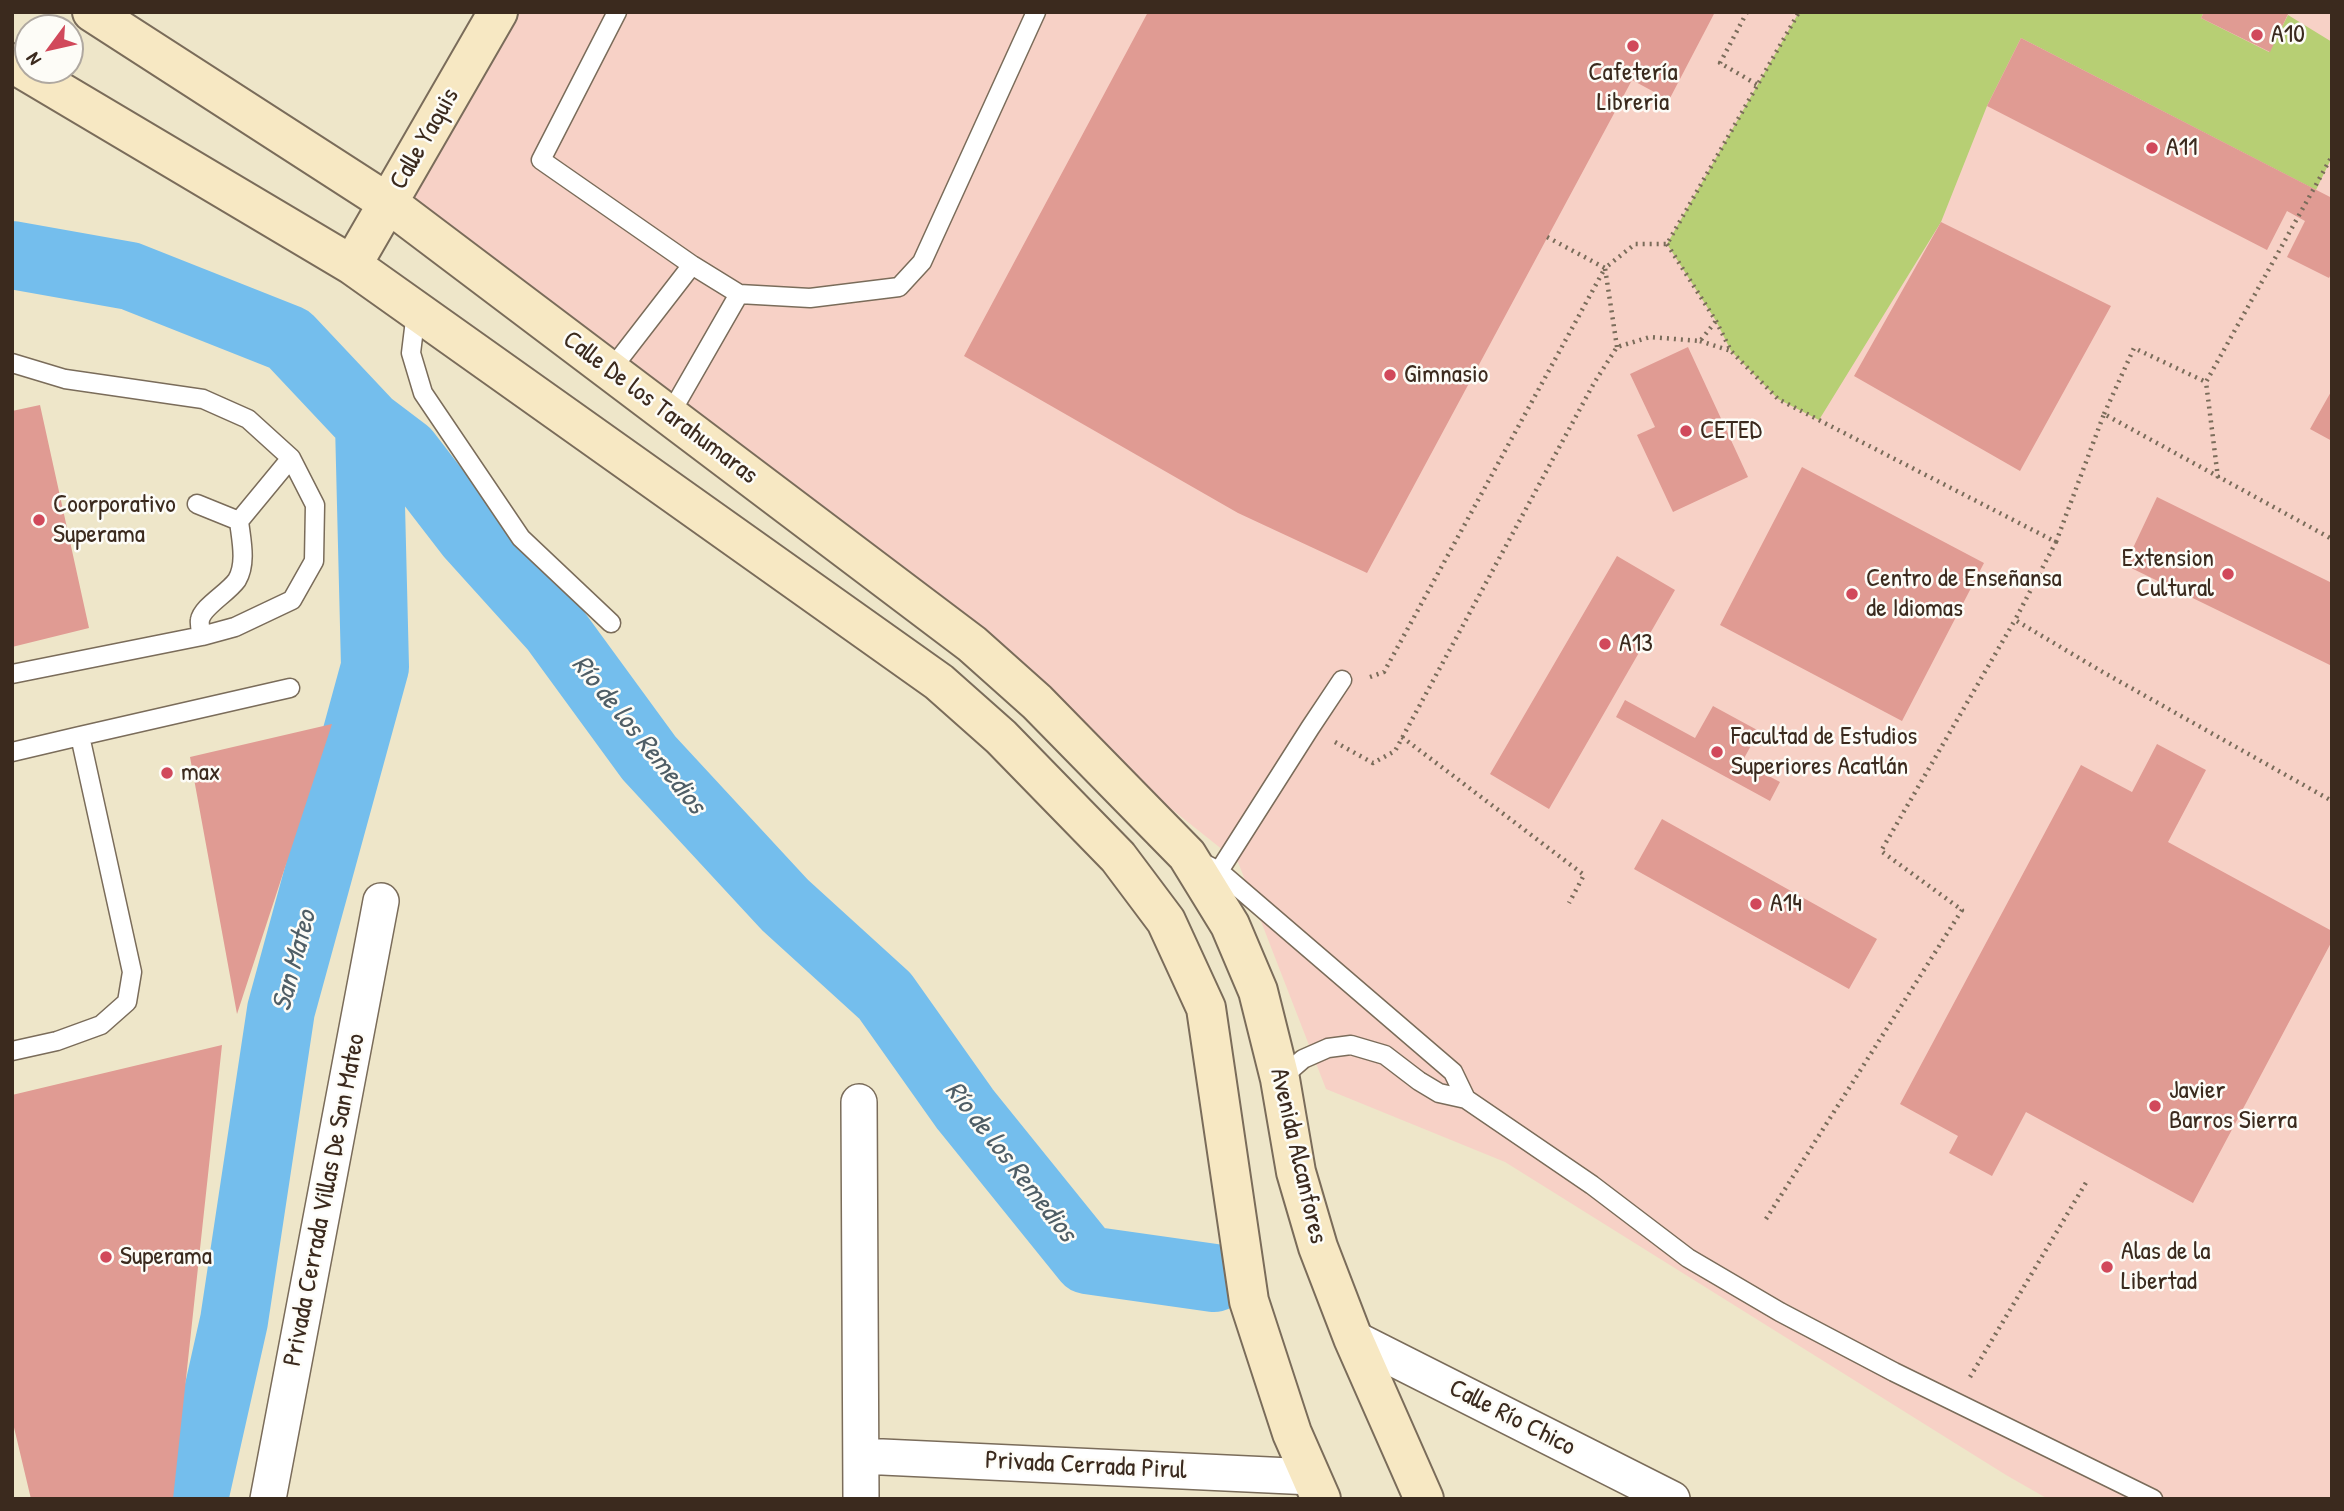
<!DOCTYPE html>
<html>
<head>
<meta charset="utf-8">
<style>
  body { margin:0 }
  #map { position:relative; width:2344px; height:1511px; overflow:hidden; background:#eee6c9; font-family:"Patrick Hand",sans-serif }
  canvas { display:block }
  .frame { position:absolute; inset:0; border:14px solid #3b2a1e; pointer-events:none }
  .north { position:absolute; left:14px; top:14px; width:70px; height:70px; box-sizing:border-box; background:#fdfcf7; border:2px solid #afa8a0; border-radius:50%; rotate:237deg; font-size:19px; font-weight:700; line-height:28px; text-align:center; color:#3b2a1e }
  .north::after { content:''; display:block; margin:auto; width:24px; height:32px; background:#d1495b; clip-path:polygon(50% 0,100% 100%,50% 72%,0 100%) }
</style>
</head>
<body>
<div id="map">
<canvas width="2344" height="1511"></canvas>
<div class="frame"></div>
<div class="north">N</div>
</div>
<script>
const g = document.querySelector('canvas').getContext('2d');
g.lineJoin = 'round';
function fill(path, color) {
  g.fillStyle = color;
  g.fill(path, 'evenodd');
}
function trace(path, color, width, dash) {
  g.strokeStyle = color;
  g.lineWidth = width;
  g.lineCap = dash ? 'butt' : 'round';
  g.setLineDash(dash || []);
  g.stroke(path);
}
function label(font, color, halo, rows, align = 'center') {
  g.font = font + ' "Patrick Hand",sans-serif';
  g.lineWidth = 5;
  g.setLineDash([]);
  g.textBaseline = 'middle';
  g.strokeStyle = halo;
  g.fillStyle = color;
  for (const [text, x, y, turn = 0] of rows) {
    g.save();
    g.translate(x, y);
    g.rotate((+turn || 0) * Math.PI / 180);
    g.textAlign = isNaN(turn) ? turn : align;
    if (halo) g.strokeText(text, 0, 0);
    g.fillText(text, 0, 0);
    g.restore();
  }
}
const built = new Path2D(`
  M 508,12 L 2332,12 L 2332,1499 L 2048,1499 L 2006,1475 L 1505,1162 L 1326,1089 L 1238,862 L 1037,702 L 388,203 Z`);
const green = new Path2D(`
  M 1799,12 L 2204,12 L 2201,18 L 2269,52 L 2288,15 L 2332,42 L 2332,157 L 2316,190 L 2021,38 L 1987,106 L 1941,222 L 1819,420 L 1778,399 L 1731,351 L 1716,321 L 1667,244 Z`);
const river = new Path2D(`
  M 12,255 L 130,276 L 289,339 L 369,424 L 406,452 L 470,535 L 554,628 L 649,758 L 785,905 L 885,996 L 965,1109 L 1087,1260 L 1214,1278
  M 194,1499 L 234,1321 L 281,1010 L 375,667 L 369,424`);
const building = new Path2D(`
  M 1148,12 L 1715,12 L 1669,100 L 1632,80 L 1367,573 L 1238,513 L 964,356 Z
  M 2204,12 L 2289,12 L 2270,52 L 2201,18 Z
  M 2021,38 L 2332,198 L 2332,272 L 2329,278 L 2287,257 L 2305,221 L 2287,211 L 2267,250 L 1987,106 Z
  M 1941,222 L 2111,306 L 2020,471 L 1854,376 Z
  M 1688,347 L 1748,477 L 1673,512 L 1637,435 L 1655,427 L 1630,374 Z
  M 2332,390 L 2332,441 L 2310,429 Z
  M 40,405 L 89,628 L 12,647 L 12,411 Z
  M 1802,467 L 1984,563 L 1902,721 L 1720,625 Z
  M 2157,497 L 2332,583 L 2332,666 L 2125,565 Z
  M 1617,556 L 1675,590 L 1549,809 L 1490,774 Z
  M 1625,700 L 1695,738 L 1713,706 L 1759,731 L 1742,762 L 1780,782 L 1770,801 L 1616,717 Z
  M 332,724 L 237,1014 L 190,757 Z
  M 2157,744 L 2206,770 L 2168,842 L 2332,931 L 2332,941 L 2193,1203 L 2026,1112 L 1992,1176 L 1949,1153 L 1958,1136 L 1900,1104 L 2081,765 L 2132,792 Z
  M 1662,819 L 1877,939 L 1849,989 L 1634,869 Z
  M 222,1045 L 173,1499 L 31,1499 L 12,1419 L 12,1095 Z`);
const path = new Path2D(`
  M 1747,12 L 1720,63 L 1758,85
  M 1667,244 L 1716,321 L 1731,351 L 1778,399 L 2056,542 L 2015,620 L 2101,671 L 2332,801
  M 1700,341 L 1731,351
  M 1617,347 L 1605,268 L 1635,244 L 1667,244 L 1799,12
  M 2104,414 L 2134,348 L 2206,382
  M 2218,478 L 2206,382 L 2332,156
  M 2056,542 L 2104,414 L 2332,539
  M 1370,677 L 1384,672 L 1605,268 L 1547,237
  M 1402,737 L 1584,875 L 1569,903
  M 1335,742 L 1373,763 L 1395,751 L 1594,383 L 1617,347 L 1650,337 L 1700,341 L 1716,321
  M 1766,1219 L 1962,910 L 1881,851 L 2015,620
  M 1970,1377 L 2087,1181`);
const service = new Path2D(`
  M 617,12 L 541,160 L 692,265 L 739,294 L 810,298 L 899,287 L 922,262 L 1036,12
  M 416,312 L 411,353 L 423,393 L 521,538 L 611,623
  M 12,363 L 65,379 L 203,399 L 248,419 L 291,458 L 315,505 L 314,561 L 292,600 L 235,627 L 202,636 L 12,674
  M 610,371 L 692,265
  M 669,416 L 739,294
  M 197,504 L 239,521
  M 202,636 C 201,631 199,624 200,620 C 202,607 228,593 237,580 C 247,563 241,539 239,521 L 291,458
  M 80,736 L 290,688
  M 12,752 L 80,736 L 132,972 L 127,1002 L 101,1025 L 57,1041 L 12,1051
  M 1199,861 L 1219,871 L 1453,1072 L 1466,1099
  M 1219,871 L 1310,728 L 1342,680
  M 1280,1079 L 1303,1059 L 1328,1048 L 1351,1045 L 1385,1055 L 1419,1081 L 1439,1093 L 1466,1099 L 1592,1185 L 1688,1258 L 1780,1312 L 1894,1372 L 2153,1499`);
const minor = new Path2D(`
  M 859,1102 L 861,1499
  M 1353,1338 L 1672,1499
  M 861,1456 L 1312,1477
  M 268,1499 L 381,901`);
const secondary = new Path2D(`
  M 92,12 L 388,203 L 972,644 L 1037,702 L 1187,855 L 1230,925 L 1258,991 L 1280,1079 L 1296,1172 L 1318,1247 L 1353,1338 L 1424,1499
  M 12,63 L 352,265 L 939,682 L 1001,737 L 1118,857 L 1166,921 L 1206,1008 L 1249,1301 L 1292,1433 L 1321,1499
  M 352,265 L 498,12`);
const markers = [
  [2257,35,7,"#d1495b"],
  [1633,46,7,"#d1495b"],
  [2152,148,7,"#d1495b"],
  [1390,375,7,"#d1495b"],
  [1686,431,7,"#d1495b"],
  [39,520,7,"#d1495b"],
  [2228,574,7,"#d1495b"],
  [1852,594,7,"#d1495b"],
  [1605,644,7,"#d1495b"],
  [1717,752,7,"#d1495b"],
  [167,773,7,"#d1495b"],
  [1756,904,7,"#d1495b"],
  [2155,1106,7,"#d1495b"],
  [106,1257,7,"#d1495b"],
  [2107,1267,7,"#d1495b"]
];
const poiNames = [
  ["A10",2271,35],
  ["Cafetería",1633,73,"center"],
  ["Libreria",1633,103,"center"],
  ["A11",2166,148],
  ["Gimnasio",1404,375],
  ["CETED",1700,431],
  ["Coorporativo",53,505],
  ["Superama",53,535],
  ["Extension",2214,559,"right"],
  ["Cultural",2214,589,"right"],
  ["Centro de Enseñansa",1866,579],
  ["de Idiomas",1866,609],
  ["A13",1619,644],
  ["Facultad de Estudios",1731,737],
  ["Superiores Acatlán",1731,767],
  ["max",181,773],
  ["A14",1770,904],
  ["Javier",2169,1091],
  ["Barros Sierra",2169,1121],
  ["Alas de la",2121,1252],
  ["Libertad",2121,1282],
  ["Superama",120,1257]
];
const streetNames = [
  ["Calle Yaquis",425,139,-60],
  ["Calle De los Tarahumaras",660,408,37],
  ["Avenida Alcanfores",1298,1156,77],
  ["Privada Cerrada Villas De San Mateo",325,1200,-79],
  ["Calle Río Chico",1512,1418,27],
  ["Privada Cerrada Pirul",1086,1466,3]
];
const waterNames = [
  ["Río de los Remedios",638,735,51],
  ["San Mateo",295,961,-75],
  ["Río de los Remedios",1010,1162,52]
];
fill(built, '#f7d1c6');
fill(green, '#b7cf74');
trace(river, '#74beed', 68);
fill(building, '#e09b93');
trace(service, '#7a6c5a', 21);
trace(minor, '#7a6c5a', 38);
trace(secondary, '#7a6c5a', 42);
trace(path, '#7a6c5a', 4.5, [2, 5]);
trace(service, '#fff', 18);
trace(minor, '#fff', 35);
trace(secondary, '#f7e8c3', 38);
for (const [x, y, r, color] of markers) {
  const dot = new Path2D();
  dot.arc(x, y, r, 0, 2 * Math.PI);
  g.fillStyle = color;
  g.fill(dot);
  trace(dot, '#fdfcf7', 2.5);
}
label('26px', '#3b2a1e', '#fdfcf7', poiNames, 'left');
label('26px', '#3b2a1e', '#fdfcf7', streetNames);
label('italic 28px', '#4f5e66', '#fdfcf7', waterNames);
</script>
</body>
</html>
